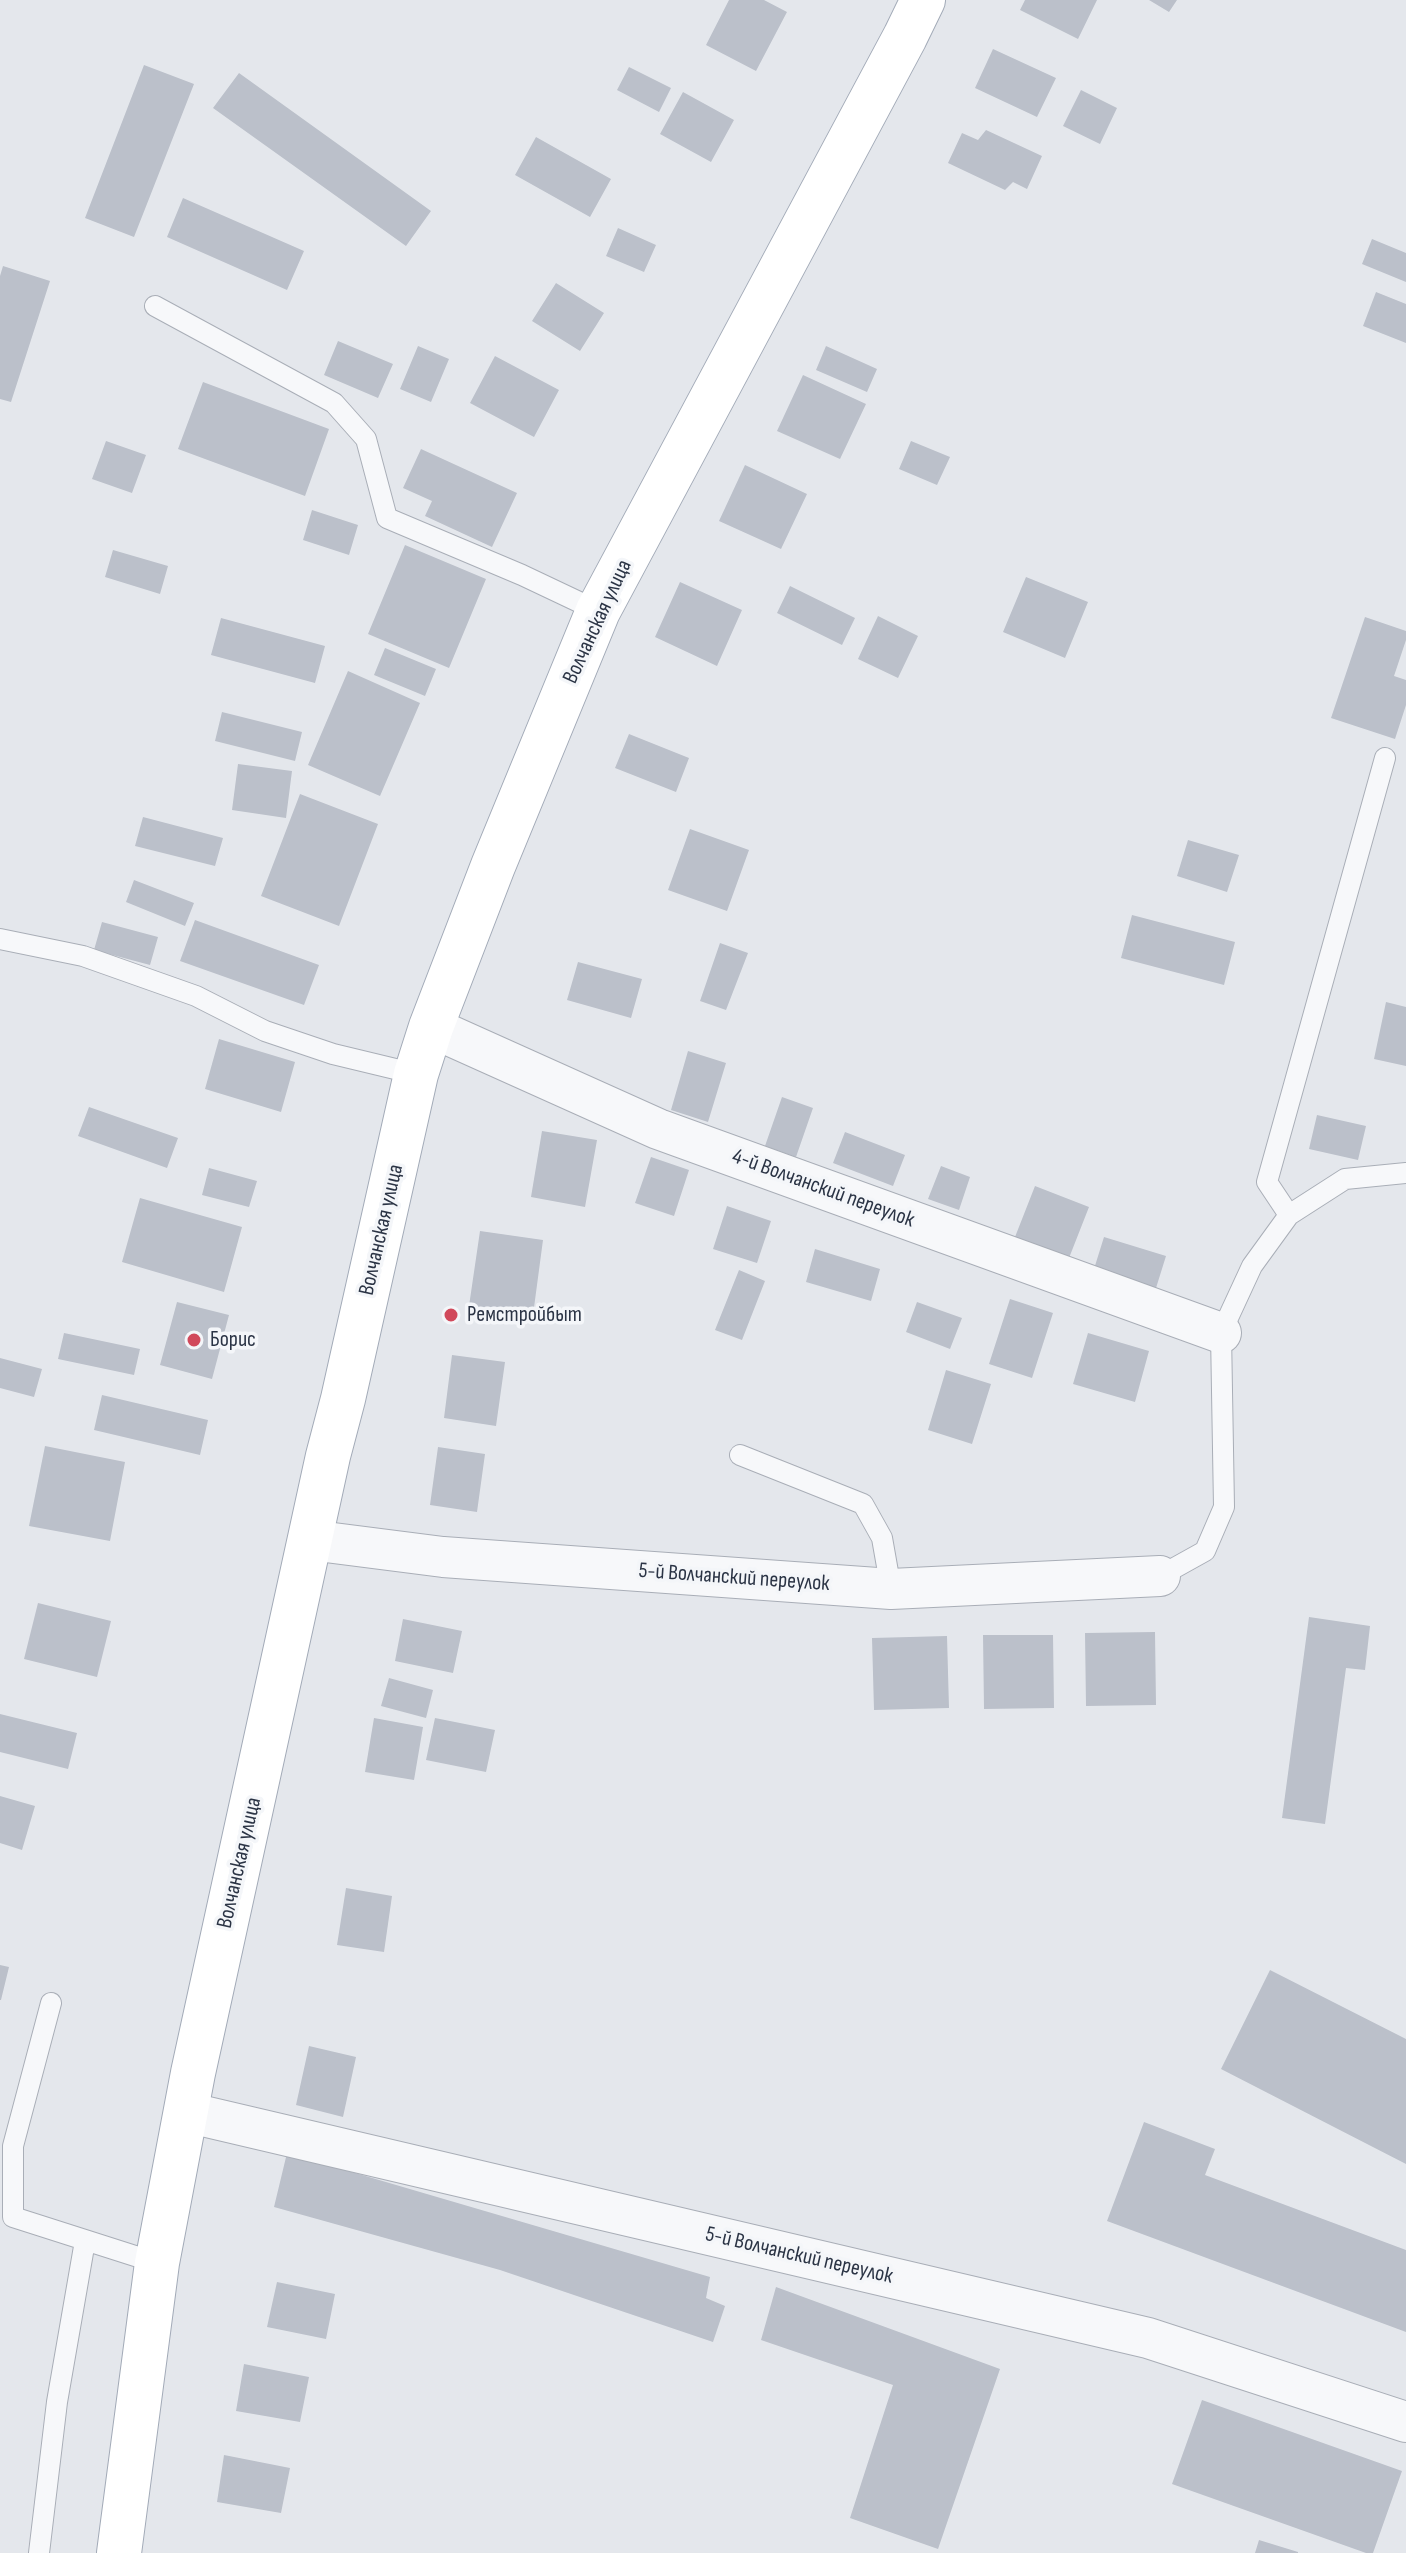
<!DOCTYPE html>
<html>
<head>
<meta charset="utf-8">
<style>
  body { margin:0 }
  canvas { display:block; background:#e4e7ec }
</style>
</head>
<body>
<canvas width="1406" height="2553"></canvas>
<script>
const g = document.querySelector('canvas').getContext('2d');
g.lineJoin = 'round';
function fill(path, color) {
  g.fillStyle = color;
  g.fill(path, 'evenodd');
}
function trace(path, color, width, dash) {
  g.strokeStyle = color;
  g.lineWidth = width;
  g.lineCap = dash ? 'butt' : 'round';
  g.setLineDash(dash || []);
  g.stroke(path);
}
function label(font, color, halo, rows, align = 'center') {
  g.font = font + ' "Sofia Sans Condensed",sans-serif';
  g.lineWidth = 7;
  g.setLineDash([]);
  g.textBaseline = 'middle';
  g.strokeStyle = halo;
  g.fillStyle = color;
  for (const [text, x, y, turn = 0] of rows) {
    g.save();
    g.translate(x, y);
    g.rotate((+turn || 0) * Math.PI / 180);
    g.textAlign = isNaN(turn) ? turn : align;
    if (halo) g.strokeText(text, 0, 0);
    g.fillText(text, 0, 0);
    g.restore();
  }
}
const building = new Path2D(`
  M 729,0 L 764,0 L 787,12 L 756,71 L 706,45 Z
  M 1025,0 L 1097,0 L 1078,39 L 1020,10 Z
  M 1149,0 L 1177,0 L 1169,12 Z
  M 993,49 L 1056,78 L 1037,117 L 975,88 Z
  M 144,65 L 194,84 L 134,237 L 85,218 Z
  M 629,67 L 671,88 L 659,112 L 617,90 Z
  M 239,73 L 431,211 L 406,246 L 213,108 Z
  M 1081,90 L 1117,108 L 1100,144 L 1063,126 Z
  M 683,92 L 734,120 L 711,162 L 660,134 Z
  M 986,130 L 1042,156 L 1027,189 L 1013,182 L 1005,190 L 948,163 L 962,133 L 978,140 Z
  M 536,137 L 611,179 L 590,217 L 515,175 Z
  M 183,198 L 304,251 L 287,290 L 167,237 Z
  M 618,228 L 656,245 L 644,272 L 606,256 Z
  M 1372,239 L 1406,253 L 1406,282 L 1362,264 Z
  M 3,266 L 50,281 L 11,402 L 0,399 L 0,276 Z
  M 556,283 L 604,313 L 580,351 L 532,321 Z
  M 1376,292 L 1406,304 L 1406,343 L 1363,326 Z
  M 338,341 L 393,364 L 378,398 L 324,375 Z
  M 418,346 L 449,359 L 431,402 L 400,389 Z
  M 826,346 L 877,369 L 867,392 L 816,370 Z
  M 495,356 L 559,390 L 534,437 L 470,403 Z
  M 803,375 L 866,404 L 840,459 L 777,431 Z
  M 203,382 L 329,429 L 305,496 L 178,449 Z
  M 106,441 L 146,455 L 132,493 L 92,479 Z
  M 911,441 L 950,457 L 937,485 L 899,469 Z
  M 421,449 L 517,493 L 492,547 L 425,516 L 432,501 L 403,488 Z
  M 745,465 L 807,494 L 781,549 L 719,521 Z
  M 312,510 L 358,525 L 349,555 L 303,540 Z
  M 405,545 L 486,579 L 449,668 L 368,634 Z
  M 113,550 L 168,566 L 160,594 L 105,577 Z
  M 1026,577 L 1088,602 L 1065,658 L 1003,632 Z
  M 680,582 L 742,610 L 717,666 L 655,637 Z
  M 790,586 L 855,618 L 842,645 L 777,613 Z
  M 878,616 L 918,636 L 898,678 L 858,659 Z
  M 1365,617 L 1406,631 L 1406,640 L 1394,676 L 1406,680 L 1406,705 L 1395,739 L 1331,718 Z
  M 221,618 L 325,646 L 315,683 L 211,655 Z
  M 385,648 L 436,669 L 425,696 L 374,675 Z
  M 348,671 L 420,703 L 380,796 L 308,765 Z
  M 222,712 L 302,732 L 295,761 L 215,741 Z
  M 629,734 L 689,758 L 676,792 L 615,768 Z
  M 238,764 L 292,771 L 286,818 L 232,810 Z
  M 300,794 L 378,824 L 339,926 L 261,896 Z
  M 143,817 L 223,838 L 215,866 L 135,846 Z
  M 690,829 L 749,850 L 727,911 L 668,890 Z
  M 1188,840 L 1239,855 L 1227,892 L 1177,876 Z
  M 134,880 L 194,903 L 185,926 L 126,902 Z
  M 1132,915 L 1235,942 L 1224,985 L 1121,958 Z
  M 195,920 L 319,965 L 304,1005 L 180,961 Z
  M 102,922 L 158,937 L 150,965 L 94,950 Z
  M 720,943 L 748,953 L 726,1010 L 700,1001 Z
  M 578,962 L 642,979 L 631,1018 L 567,1000 Z
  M 1386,1002 L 1406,1007 L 1406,1066 L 1374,1059 Z
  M 219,1039 L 295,1062 L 281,1112 L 205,1089 Z
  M 688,1051 L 726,1063 L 708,1122 L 671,1110 Z
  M 782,1097 L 813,1108 L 796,1157 L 765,1146 Z
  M 89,1107 L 178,1138 L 167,1168 L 78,1136 Z
  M 1317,1115 L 1366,1126 L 1358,1160 L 1309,1149 Z
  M 542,1131 L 597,1140 L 585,1207 L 531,1197 Z
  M 845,1132 L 905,1155 L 893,1186 L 833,1163 Z
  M 651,1157 L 689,1170 L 674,1216 L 635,1203 Z
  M 941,1166 L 970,1177 L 959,1210 L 928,1199 Z
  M 209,1168 L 257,1181 L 249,1207 L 202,1195 Z
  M 1035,1186 L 1089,1207 L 1069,1258 L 1015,1237 Z
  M 140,1198 L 242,1227 L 224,1292 L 122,1262 Z
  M 727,1206 L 771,1221 L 757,1263 L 713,1249 Z
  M 480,1231 L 543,1240 L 533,1315 L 469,1306 Z
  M 1104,1237 L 1166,1256 L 1156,1288 L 1094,1269 Z
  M 815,1249 L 880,1269 L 871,1301 L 806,1282 Z
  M 739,1270 L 765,1281 L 742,1340 L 715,1330 Z
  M 1010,1299 L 1053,1313 L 1032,1378 L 989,1364 Z
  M 177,1302 L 229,1315 L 212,1379 L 160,1365 Z
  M 917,1302 L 962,1318 L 950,1349 L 906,1332 Z
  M 64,1333 L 140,1349 L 134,1375 L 58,1359 Z
  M 1088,1333 L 1149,1351 L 1135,1402 L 1073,1384 Z
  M 452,1355 L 505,1362 L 496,1426 L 444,1418 Z
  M 0,1358 L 42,1369 L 34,1397 L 0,1388 Z
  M 946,1370 L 991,1384 L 972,1444 L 928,1430 Z
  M 102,1395 L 208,1420 L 200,1455 L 94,1430 Z
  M 45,1446 L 125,1462 L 110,1541 L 29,1526 Z
  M 438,1447 L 485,1454 L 477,1512 L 430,1505 Z
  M 38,1603 L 111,1621 L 97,1677 L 24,1659 Z
  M 1309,1617 L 1370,1626 L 1365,1670 L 1346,1668 L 1325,1824 L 1282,1818 Z
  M 403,1619 L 462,1631 L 453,1673 L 395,1661 Z
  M 1155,1632 L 1156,1705 L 1086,1706 L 1085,1633 Z
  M 983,1635 L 1053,1635 L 1054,1708 L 984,1709 Z
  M 947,1636 L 949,1708 L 874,1710 L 872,1638 Z
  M 389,1678 L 433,1690 L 426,1718 L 381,1706 Z
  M 0,1714 L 77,1733 L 68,1769 L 0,1752 Z
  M 374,1718 L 423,1727 L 414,1780 L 365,1772 Z
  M 435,1718 L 495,1730 L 486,1772 L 426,1760 Z
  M 0,1796 L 35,1806 L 22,1850 L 0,1843 Z
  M 346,1888 L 392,1896 L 384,1952 L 337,1945 Z
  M 0,1965 L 9,1967 L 1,2000 L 0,2000 Z
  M 1270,1970 L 1406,2039 L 1406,2164 L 1221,2069 Z
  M 309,2046 L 356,2057 L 343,2117 L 296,2105 Z
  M 1144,2122 L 1215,2149 L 1205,2175 L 1406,2250 L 1406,2332 L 1107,2221 Z
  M 287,2153 L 710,2277 L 706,2298 L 725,2306 L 713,2342 L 500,2270 L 274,2207 Z
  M 277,2282 L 335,2294 L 326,2339 L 267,2327 Z
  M 776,2287 L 1000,2369 L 938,2549 L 850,2518 L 893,2385 L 761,2340 Z
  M 244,2364 L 309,2377 L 300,2422 L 236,2411 Z
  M 1202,2400 L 1402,2471 L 1373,2553 L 1366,2553 L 1172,2484 Z
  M 224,2455 L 290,2468 L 281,2513 L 217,2502 Z
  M 1259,2540 L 1298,2552 L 1298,2553 L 1255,2553 Z`);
const service = new Path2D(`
  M 155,306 L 334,403 L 366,439 L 387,518 L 522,575 L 598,611
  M 0,939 L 83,956 L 196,996 L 265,1031 L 333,1054 L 416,1074
  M 1289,1215 L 1267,1182 L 1385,758
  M 740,1455 L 863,1504 L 882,1538 L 891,1589
  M 1160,1576 L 1205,1551 L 1224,1507 L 1221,1333 L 1252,1266 L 1289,1215 L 1345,1179 L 1406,1173
  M 51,2003 L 13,2146 L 13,2217 L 157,2263
  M 39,2553 L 57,2402 L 85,2241`);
const minor = new Path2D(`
  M 431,1027 L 658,1129 L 1221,1333
  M 310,1540 L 443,1557 L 891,1589 L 1160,1576
  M 186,2112 L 1148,2338 L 1406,2422`);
const primary = new Path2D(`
  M 119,2553 L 157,2263 L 193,2073 L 328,1456 L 343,1399 L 416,1074 L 431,1027 L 493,866 L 598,611 L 905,37 L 923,0`);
const markers = [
  [451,1315,8,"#d1495b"],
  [194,1340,8,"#d1495b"]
];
const streetNames = [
  ["Волчанская улица",598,622,-65],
  ["4-й Волчанский переулок",823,1189,20],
  ["Волчанская улица",382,1230,-77],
  ["5-й Волчанский переулок",734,1578,4],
  ["Волчанская улица",240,1863,-77],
  ["5-й Волчанский переулок",799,2256,13]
];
const poiNames = [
  ["Ремстройбыт",467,1315],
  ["Борис",210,1340]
];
fill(building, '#bbc0ca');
trace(service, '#a9aeb7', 22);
trace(minor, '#a9aeb7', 42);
trace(primary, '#a3abb8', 46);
trace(service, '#f7f8fa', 20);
trace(minor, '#f7f8fa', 40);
trace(primary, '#fff', 44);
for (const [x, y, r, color] of markers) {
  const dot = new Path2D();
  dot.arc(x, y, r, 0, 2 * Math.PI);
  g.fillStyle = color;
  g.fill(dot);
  trace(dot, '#f4f6f9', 3);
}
label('22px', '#2b3445', '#f4f6f9', streetNames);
label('22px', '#2b3445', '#f4f6f9', poiNames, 'left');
</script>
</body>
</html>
